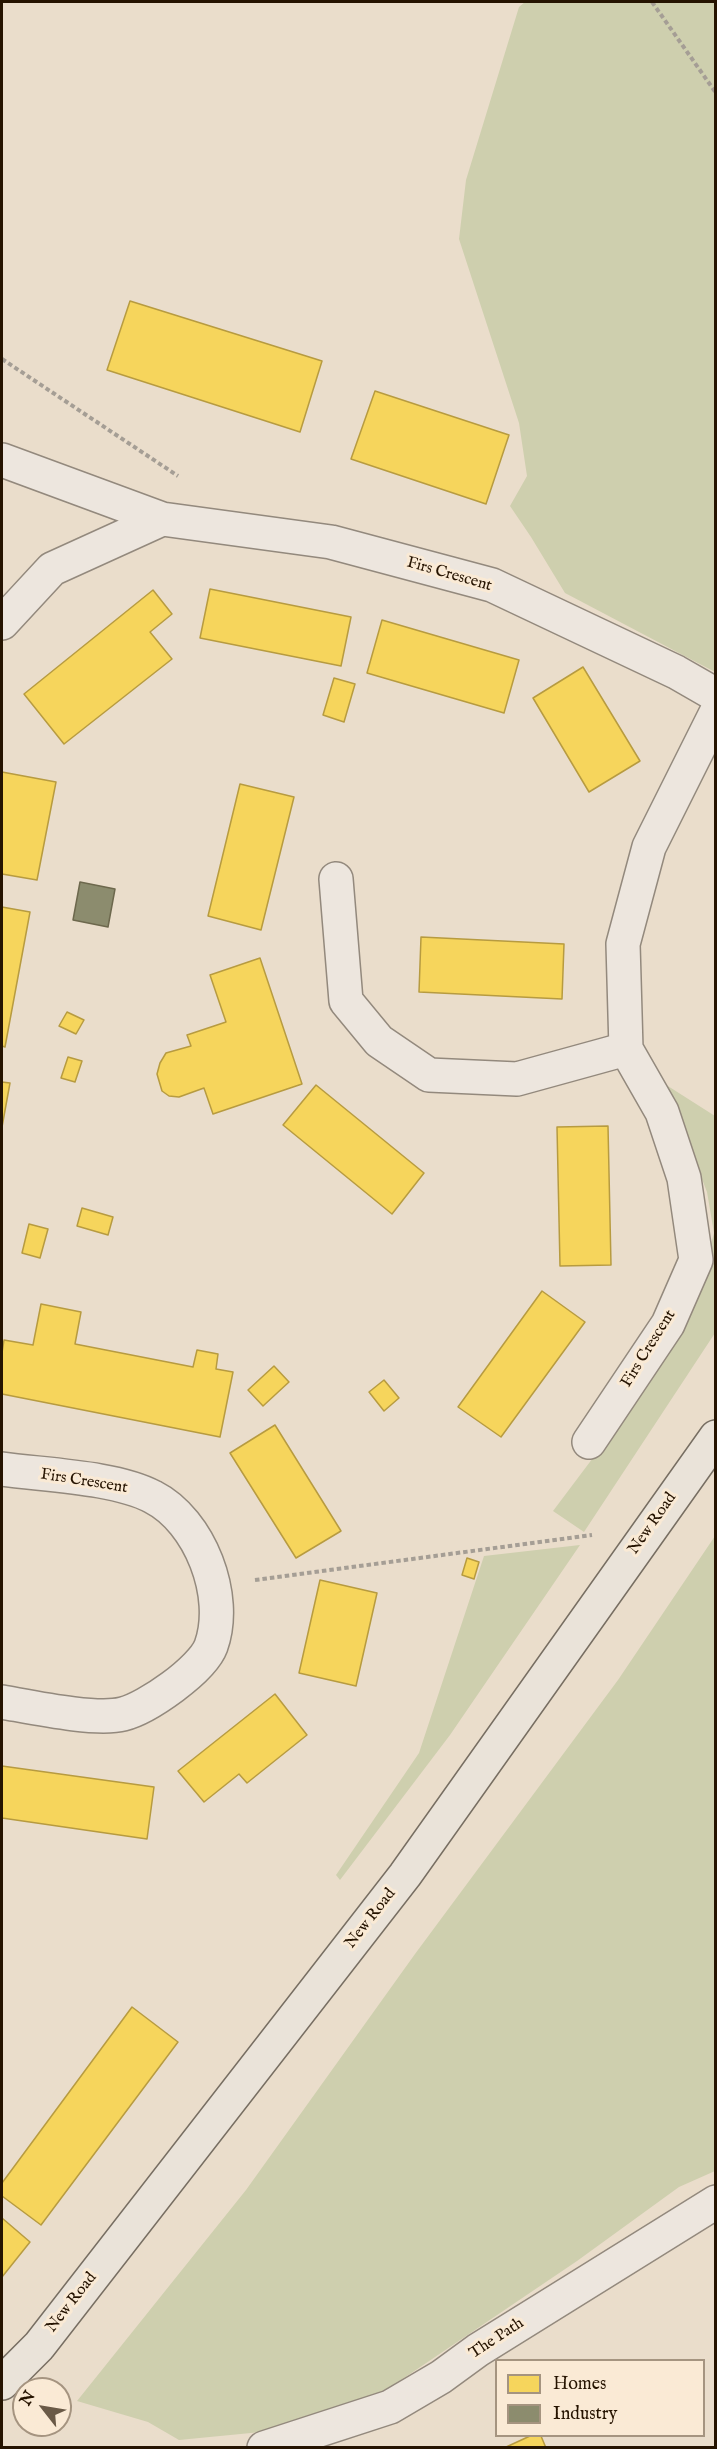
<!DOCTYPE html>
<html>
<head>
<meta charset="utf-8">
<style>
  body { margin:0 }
  #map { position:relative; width:717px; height:2449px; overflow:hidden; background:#eaddcb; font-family:"IM FELL English",serif }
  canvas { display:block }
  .frame { position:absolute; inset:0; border:3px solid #251300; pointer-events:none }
  .legend { position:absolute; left:495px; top:2359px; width:210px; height:78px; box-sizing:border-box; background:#faead5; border:2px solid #a59480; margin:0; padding:8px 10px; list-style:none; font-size:18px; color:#251300 }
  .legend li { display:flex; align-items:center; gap:12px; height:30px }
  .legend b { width:30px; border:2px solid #a59480 }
  .north { position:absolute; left:12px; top:2377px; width:60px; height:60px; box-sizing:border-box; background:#faead5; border:2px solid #a59480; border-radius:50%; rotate:301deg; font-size:16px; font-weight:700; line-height:24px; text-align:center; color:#251300 }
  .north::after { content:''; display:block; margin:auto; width:21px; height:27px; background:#6a5a47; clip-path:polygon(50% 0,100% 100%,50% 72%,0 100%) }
</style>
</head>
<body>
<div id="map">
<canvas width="717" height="2449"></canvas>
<div class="frame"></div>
<ul class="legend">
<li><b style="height:16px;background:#f6d55c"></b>Homes</li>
<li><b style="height:16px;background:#8c8c6e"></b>Industry</li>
</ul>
<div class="north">N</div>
</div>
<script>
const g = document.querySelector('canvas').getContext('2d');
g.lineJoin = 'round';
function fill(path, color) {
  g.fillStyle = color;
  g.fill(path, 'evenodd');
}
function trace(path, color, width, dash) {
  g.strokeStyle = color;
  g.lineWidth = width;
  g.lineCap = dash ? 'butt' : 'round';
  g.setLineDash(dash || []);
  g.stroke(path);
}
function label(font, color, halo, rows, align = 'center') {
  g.font = font + ' "IM FELL English",serif';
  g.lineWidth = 6;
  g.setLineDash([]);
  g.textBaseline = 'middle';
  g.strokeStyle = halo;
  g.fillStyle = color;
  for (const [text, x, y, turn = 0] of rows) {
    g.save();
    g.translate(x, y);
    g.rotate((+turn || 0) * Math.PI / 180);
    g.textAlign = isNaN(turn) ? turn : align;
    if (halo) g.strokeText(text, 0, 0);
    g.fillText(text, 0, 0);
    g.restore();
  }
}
const green = new Path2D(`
  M 525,2 L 715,2 L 715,672 L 565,593 L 531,537 L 510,506 L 527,476 L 519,423 L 459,239 L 466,180 L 519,7 Z
  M 660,1081 L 715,1116 L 715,1333 L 584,1532 L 553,1511 L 638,1398 L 696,1301 L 714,1233 L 707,1192 L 675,1109 Z
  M 715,1536 L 715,2171 L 679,2187 L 577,2261 L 367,2403 L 261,2432 L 179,2440 L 148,2422 L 77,2401 L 246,2190 L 415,1954 L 618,1680 Z
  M 580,1545 L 450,1735 L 340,1880 L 336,1875 L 419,1753 L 484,1556 Z`);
const homes = new Path2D(`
  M 130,301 L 322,361 L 300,432 L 107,370 Z
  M 375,391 L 509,435 L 486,504 L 351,459 Z
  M 210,589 L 351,617 L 341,666 L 200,638 Z
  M 153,590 L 172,614 L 150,632 L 172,659 L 64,744 L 24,694 Z
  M 382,620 L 519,660 L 504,713 L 367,673 Z
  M 583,667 L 640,761 L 589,792 L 533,698 Z
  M 334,678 L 355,684 L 344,722 L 323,715 Z
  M 2,772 L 56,782 L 37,880 L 2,874 Z
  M 240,784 L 294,797 L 261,930 L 208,916 Z
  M 2,907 L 30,912 L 5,1047 L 2,1046 Z
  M 421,937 L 564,944 L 562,999 L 419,992 Z
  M 260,958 L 302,1084 L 213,1114 L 204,1088 L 179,1097 L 169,1096 L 162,1091 L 157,1074 L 160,1063 L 166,1053 L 191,1046 L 187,1035 L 226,1022 L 210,975 Z
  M 67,1012 L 84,1020 L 76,1034 L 59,1026 Z
  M 68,1057 L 82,1061 L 75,1082 L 61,1078 Z
  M 2,1082 L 10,1083 L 2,1127 Z
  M 316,1085 L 424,1173 L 392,1214 L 283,1125 Z
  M 608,1126 L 611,1265 L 560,1266 L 557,1127 Z
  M 82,1208 L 113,1217 L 108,1235 L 77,1226 Z
  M 29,1224 L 48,1229 L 40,1258 L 22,1253 Z
  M 542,1291 L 585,1322 L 501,1437 L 458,1407 Z
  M 41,1304 L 81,1312 L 75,1344 L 193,1367 L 197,1350 L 218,1354 L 216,1369 L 233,1372 L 220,1437 L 2,1394 L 2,1353 L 4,1340 L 33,1345 Z
  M 274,1366 L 289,1382 L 263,1406 L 248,1390 Z
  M 384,1380 L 399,1398 L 384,1411 L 369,1392 Z
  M 275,1425 L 341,1531 L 296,1558 L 230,1453 Z
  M 467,1558 L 479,1562 L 474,1579 L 462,1575 Z
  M 320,1580 L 377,1593 L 356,1686 L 299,1673 Z
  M 275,1694 L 307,1735 L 247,1783 L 239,1774 L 204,1802 L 178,1771 Z
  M 2,1766 L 154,1787 L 147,1839 L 2,1818 Z
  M 132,2007 L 178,2042 L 41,2225 L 2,2196 L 2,2183 Z
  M 2,2218 L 30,2242 L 2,2277 Z
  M 530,2436 L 541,2436 L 546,2448 L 504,2448 Z`);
const industry = new Path2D(`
  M 80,882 L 115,889 L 108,927 L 73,920 Z`);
const path = new Path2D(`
  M 652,2 L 716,93
  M 2,359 L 178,476
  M 255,1580 L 592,1535`);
const minor = new Path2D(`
  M 2,460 L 162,519 L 331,542 L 492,585 L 676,672 L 716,695
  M 2,623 L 52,569 L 162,519
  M 336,879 L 346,1001 L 379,1041 L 429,1075 L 517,1079 L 626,1049
  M 589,1442 L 668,1324 L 696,1260 L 684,1178 L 662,1112 L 626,1049 L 623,944 L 649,847 L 716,713
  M 2,1469 C 44,1475 116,1477 153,1497 C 200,1521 229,1596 211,1646 C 202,1670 147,1708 123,1714 C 96,1721 31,1707 2,1702
  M 264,2448 L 390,2407 L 441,2377 L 478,2350 L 716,2202`);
const primary = new Path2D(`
  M 2,2383 L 39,2346 L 405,1875 L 716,1437`);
const streetNames = [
  ["Firs Crescent",449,575,16],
  ["Firs Crescent",649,1349,-58],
  ["Firs Crescent",84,1482,9],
  ["New Road",653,1524,-55],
  ["New Road",371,1919,-52],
  ["New Road",72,2303,-52],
  ["The Path",497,2339,-33]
];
fill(green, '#cecfae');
fill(homes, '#f6d55c');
trace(homes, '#b79b40', 1.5);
fill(industry, '#8c8c6e');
trace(industry, '#6d684d', 1.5);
trace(minor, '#93897d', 36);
trace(primary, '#776e62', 36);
trace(path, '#a59e95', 4, [4.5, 3]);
trace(minor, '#ede6de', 33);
trace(primary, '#eae3d9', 33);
label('16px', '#251300', '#faead5', streetNames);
</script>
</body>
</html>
